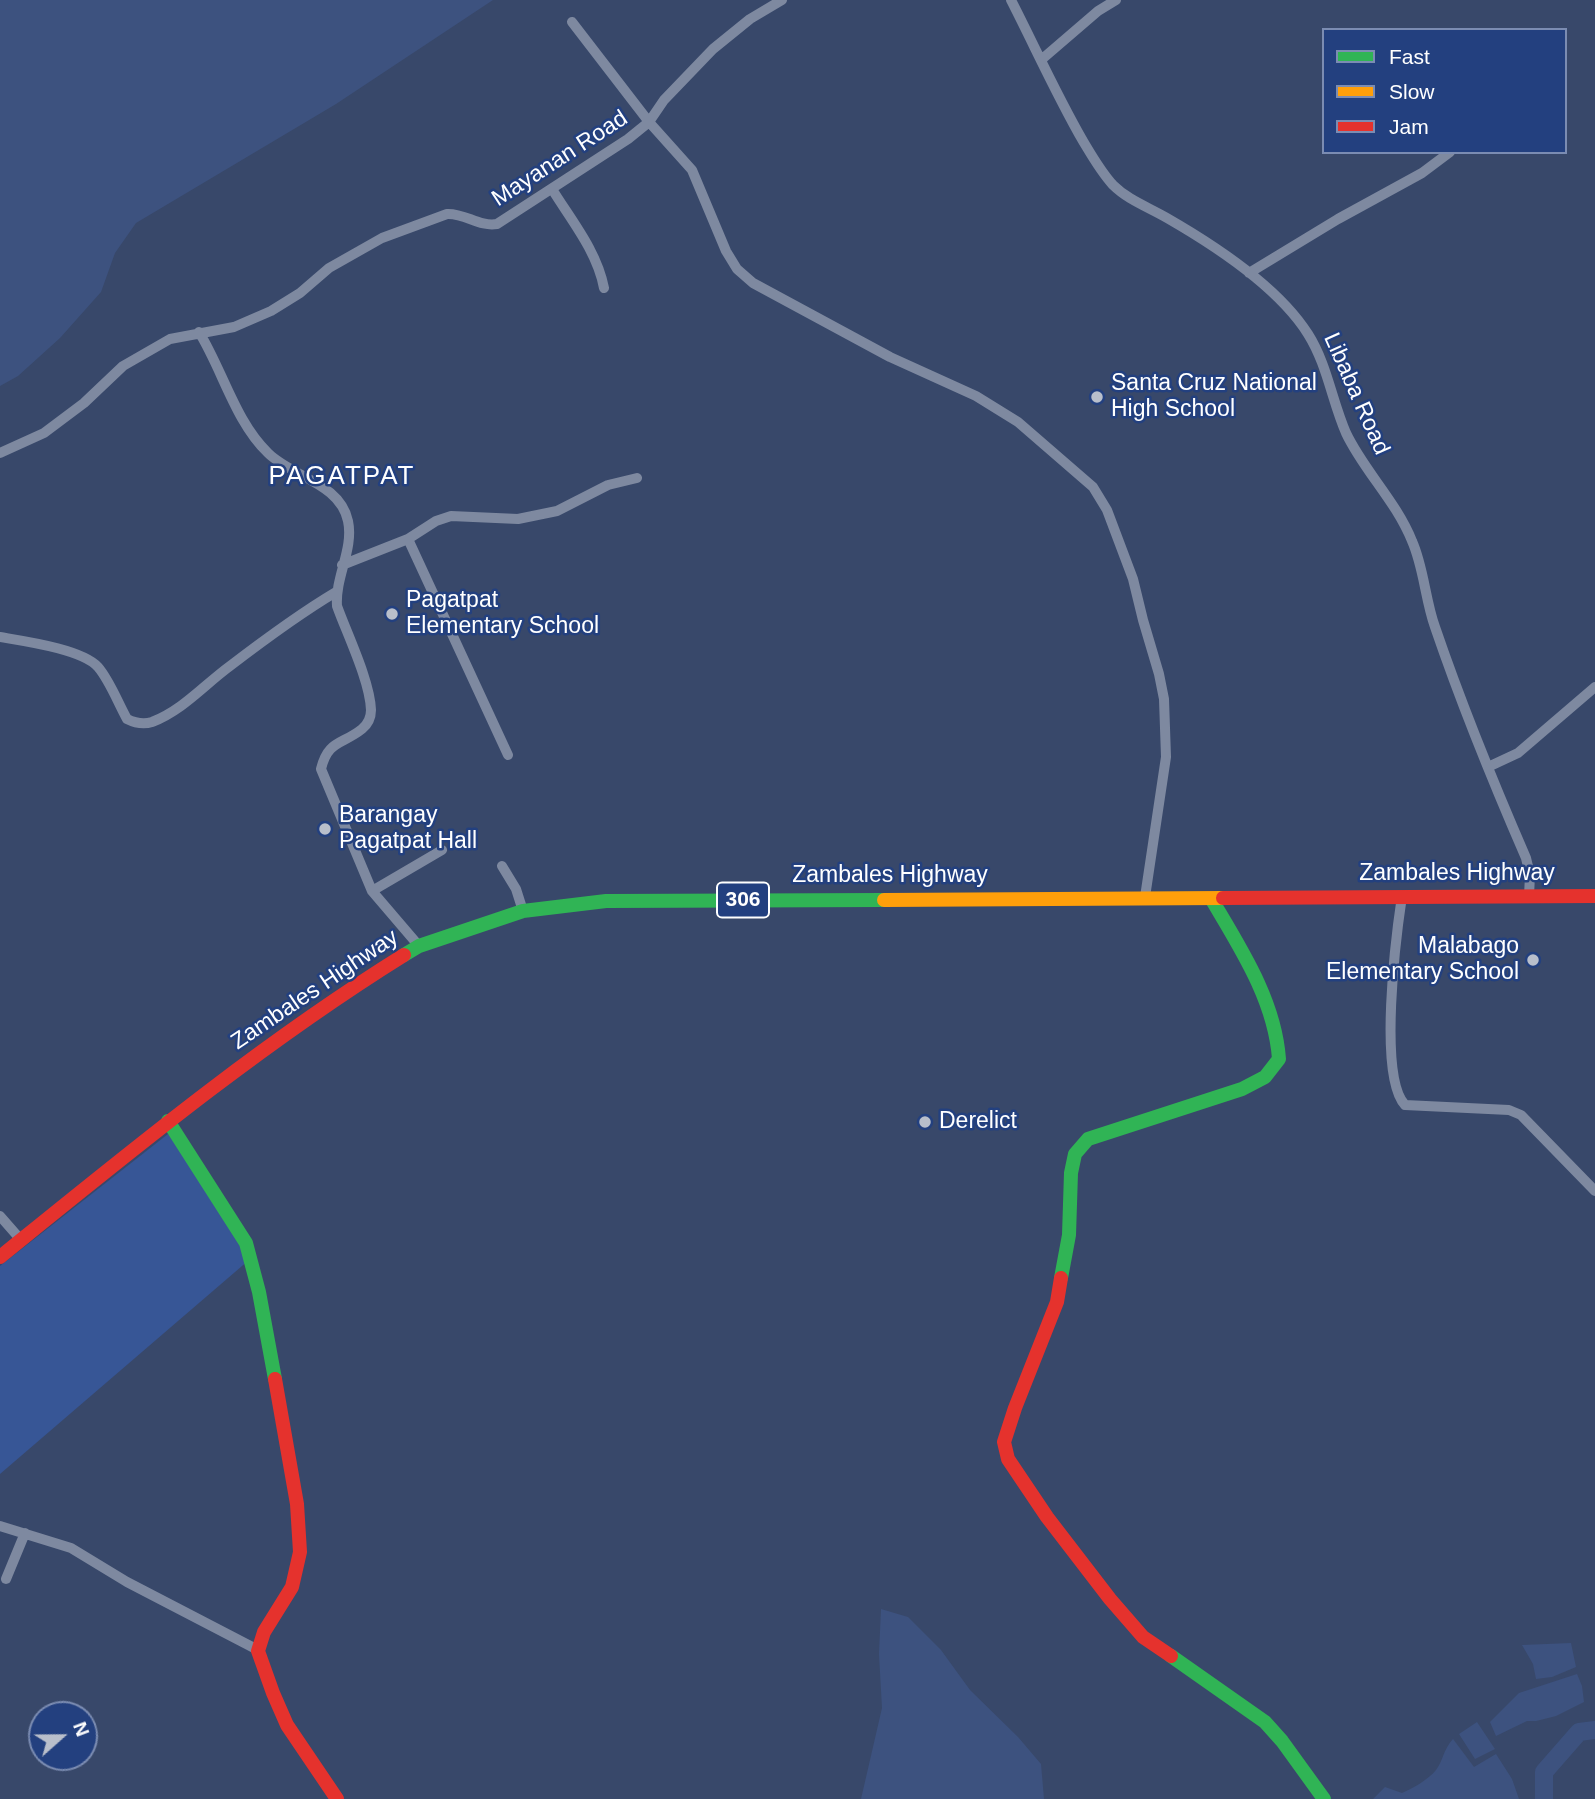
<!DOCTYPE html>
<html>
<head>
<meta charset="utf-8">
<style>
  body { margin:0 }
  #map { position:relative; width:1595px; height:1799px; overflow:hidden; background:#38486a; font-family:Helvetica,sans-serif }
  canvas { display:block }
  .legend { position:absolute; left:1322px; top:28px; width:245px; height:126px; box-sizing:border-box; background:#23407f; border:2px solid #7b8cb2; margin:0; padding:9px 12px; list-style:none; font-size:21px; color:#fff }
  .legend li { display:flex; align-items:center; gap:14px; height:35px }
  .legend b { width:35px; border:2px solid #7b8cb2 }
  .north { position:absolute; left:28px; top:1701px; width:70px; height:70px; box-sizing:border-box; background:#23407f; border:2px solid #7b8cb2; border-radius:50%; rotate:69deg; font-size:19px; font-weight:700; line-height:28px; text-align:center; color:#fff }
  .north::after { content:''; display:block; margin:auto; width:24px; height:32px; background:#b9bfcb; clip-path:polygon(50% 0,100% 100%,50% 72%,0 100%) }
</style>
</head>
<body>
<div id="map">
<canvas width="1595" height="1799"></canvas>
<ul class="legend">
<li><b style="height:9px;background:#30b455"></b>Fast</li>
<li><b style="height:9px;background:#ff9f0a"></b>Slow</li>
<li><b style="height:9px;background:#e5322d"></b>Jam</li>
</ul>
<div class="north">N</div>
</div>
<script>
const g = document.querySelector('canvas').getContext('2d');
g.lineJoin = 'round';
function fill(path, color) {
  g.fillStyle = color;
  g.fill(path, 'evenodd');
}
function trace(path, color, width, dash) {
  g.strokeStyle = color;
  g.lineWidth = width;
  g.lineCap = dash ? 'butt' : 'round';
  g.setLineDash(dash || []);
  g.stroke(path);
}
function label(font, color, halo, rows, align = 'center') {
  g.font = font + ' Helvetica,sans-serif';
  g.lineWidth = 5;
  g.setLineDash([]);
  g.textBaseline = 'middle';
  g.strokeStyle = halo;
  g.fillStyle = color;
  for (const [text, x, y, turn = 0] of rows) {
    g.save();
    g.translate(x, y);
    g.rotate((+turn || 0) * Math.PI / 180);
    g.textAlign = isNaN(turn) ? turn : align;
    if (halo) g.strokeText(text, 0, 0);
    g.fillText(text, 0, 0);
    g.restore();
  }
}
const green = new Path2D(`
  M 168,1134 L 220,1204 L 249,1260 L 0,1474 L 0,1266 Z`);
const water = new Path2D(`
  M 0,0 L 493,0 L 336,104 L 136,223 L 115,253 L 101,292 L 60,338 L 18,376 L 0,386 Z
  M 881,1609 L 908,1617 L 941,1650 L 970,1690 L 1018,1737 L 1041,1764 L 1044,1799 L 861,1799 L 882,1708 L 879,1654 Z
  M 1571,1643 L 1576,1667 L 1552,1677 L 1536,1679 L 1533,1664 L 1522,1645 Z
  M 1577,1674 L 1582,1686 L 1584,1702 L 1556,1716 L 1536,1721 L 1527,1721 L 1496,1736 L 1490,1722 L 1519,1693 Z
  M 1477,1722 L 1495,1749 L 1475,1759 L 1459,1734 Z
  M 1453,1739 L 1474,1767 L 1496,1754 L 1512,1779 L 1519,1799 L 1373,1799 L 1385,1787 L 1402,1793 C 1413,1788 1428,1780 1436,1770 C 1443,1761 1443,1750 1453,1739 Z`);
const river = new Path2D(`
  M 1544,1799 L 1544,1772 L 1579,1732 L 1595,1730`);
const street = new Path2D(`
  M 1011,0 C 1035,47 1057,96 1083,141 C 1092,156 1101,172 1113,185 C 1128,200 1148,207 1167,218 C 1214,245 1279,288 1308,334 C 1327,364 1332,401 1346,433 C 1364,471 1396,501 1412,541 C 1424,568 1425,599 1435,627 C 1462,706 1493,782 1526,858 L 1530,875 L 1529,896
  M 572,22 L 649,122 L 692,170 L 726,251 L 737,269 L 753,283 L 890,357 L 976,396 L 1018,422 L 1093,487 L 1107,510 L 1133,579 L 1143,620 L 1159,674 L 1164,699 L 1166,757 L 1145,897
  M 1041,60 L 1098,11 L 1116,0
  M 552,189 C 571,220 597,251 604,288
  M 1249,273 L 1338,219 L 1422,173 L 1450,152
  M 199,332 C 223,371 235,421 268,453 C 292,477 340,483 348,521 C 354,549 335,577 337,606 C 347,634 370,681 371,710 C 371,718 368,724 362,729 C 342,745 328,740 321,769 L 372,891 L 419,946
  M 0,453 L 44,433 L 84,403 L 123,366 L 170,339 L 234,327 L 271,311 L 300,293 L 329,268 L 382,238 L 447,214 C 465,213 479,227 497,224 L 628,139 L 649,122 L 664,100 L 713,49 L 750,19 L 782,0
  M 408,539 L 508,755
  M 342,565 L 408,539 L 436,521 L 451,516 L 518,519 L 557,511 L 608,485 L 637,478
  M 0,637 C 23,641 82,649 98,667 C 110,681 118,703 127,719 C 135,723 143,725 152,722 C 183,710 204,685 230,666 C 264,640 299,614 336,592
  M 1488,767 L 1518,753 L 1595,687
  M 502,866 L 516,889 L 523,911
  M 372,891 L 442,850
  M 1402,896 C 1396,936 1378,1076 1405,1105 L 1509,1110 L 1521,1115 L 1595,1191
  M 0,1216 L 21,1240
  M 0,1526 L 71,1548 L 127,1582 L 258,1650
  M 6,1579 L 25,1533`);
const fast = new Path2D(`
  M 404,955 L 419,946 L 523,911 L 606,901 L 884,900
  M 168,1121 L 246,1243 L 259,1292 L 275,1379
  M 1061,1278 L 1069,1235 L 1071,1173 L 1075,1154 L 1088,1139 L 1242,1089 L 1265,1077 L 1279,1059 C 1275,1001 1241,949 1212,900
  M 1171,1656 L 1265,1722 L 1282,1741 L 1324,1799`);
const slow = new Path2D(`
  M 884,900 L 1223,898`);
const jam = new Path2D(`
  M 1223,898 L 1595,896
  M 0,1257 C 131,1151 261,1044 404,955
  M 1061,1278 L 1057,1302 L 1015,1408 L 1004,1442 L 1008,1459 L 1047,1517 L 1110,1599 L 1143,1637 L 1171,1656
  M 275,1379 L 297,1504 L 300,1552 L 292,1587 L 264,1632 L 258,1651 L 273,1693 L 287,1725 L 337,1799`);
const markers = [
  [1097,397,7,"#b9bfcb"],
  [392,614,7,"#b9bfcb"],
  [325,829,7,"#b9bfcb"],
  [1533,960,7,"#b9bfcb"],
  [925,1122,7,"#b9bfcb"]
];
const shields = [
  [743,900,52]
];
const shieldNames = [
  ["306",743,900]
];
const streetNames = [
  ["Mayanan Road",560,159,-33],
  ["Libaba Road",1356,394,66],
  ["Zambales Highway",1457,874],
  ["Zambales Highway",890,876],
  ["Zambales Highway",315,990,-34]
];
const poiNames = [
  ["Santa Cruz National",1111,384],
  ["High School",1111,410],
  ["Pagatpat",406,601],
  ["Elementary School",406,627],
  ["Barangay",339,816],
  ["Pagatpat Hall",339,842],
  ["Malabago",1519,947,"right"],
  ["Elementary School",1519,973,"right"],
  ["Derelict",939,1122]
];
const quarterNames = [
  ["PAGATPAT",342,477]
];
fill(green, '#375696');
fill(water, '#3d527f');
trace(river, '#3d527f', 18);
trace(street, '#7e89a0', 10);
trace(fast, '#30b455', 14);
trace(slow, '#ff9f0a', 14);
trace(jam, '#e5322d', 14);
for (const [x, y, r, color] of markers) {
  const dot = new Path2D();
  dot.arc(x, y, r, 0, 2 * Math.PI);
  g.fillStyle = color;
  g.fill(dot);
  trace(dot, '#23407f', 2.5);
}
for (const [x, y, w] of shields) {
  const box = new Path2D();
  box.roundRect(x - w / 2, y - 17.5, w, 35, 5);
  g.fillStyle = '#23407f';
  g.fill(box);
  trace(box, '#fff', 2);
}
label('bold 21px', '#fff', null, shieldNames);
label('23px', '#fff', '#23407f', streetNames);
label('23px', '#fff', '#23407f', poiNames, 'left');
g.letterSpacing = '2px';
label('26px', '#fff', '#23407f', quarterNames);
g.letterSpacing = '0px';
</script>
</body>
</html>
